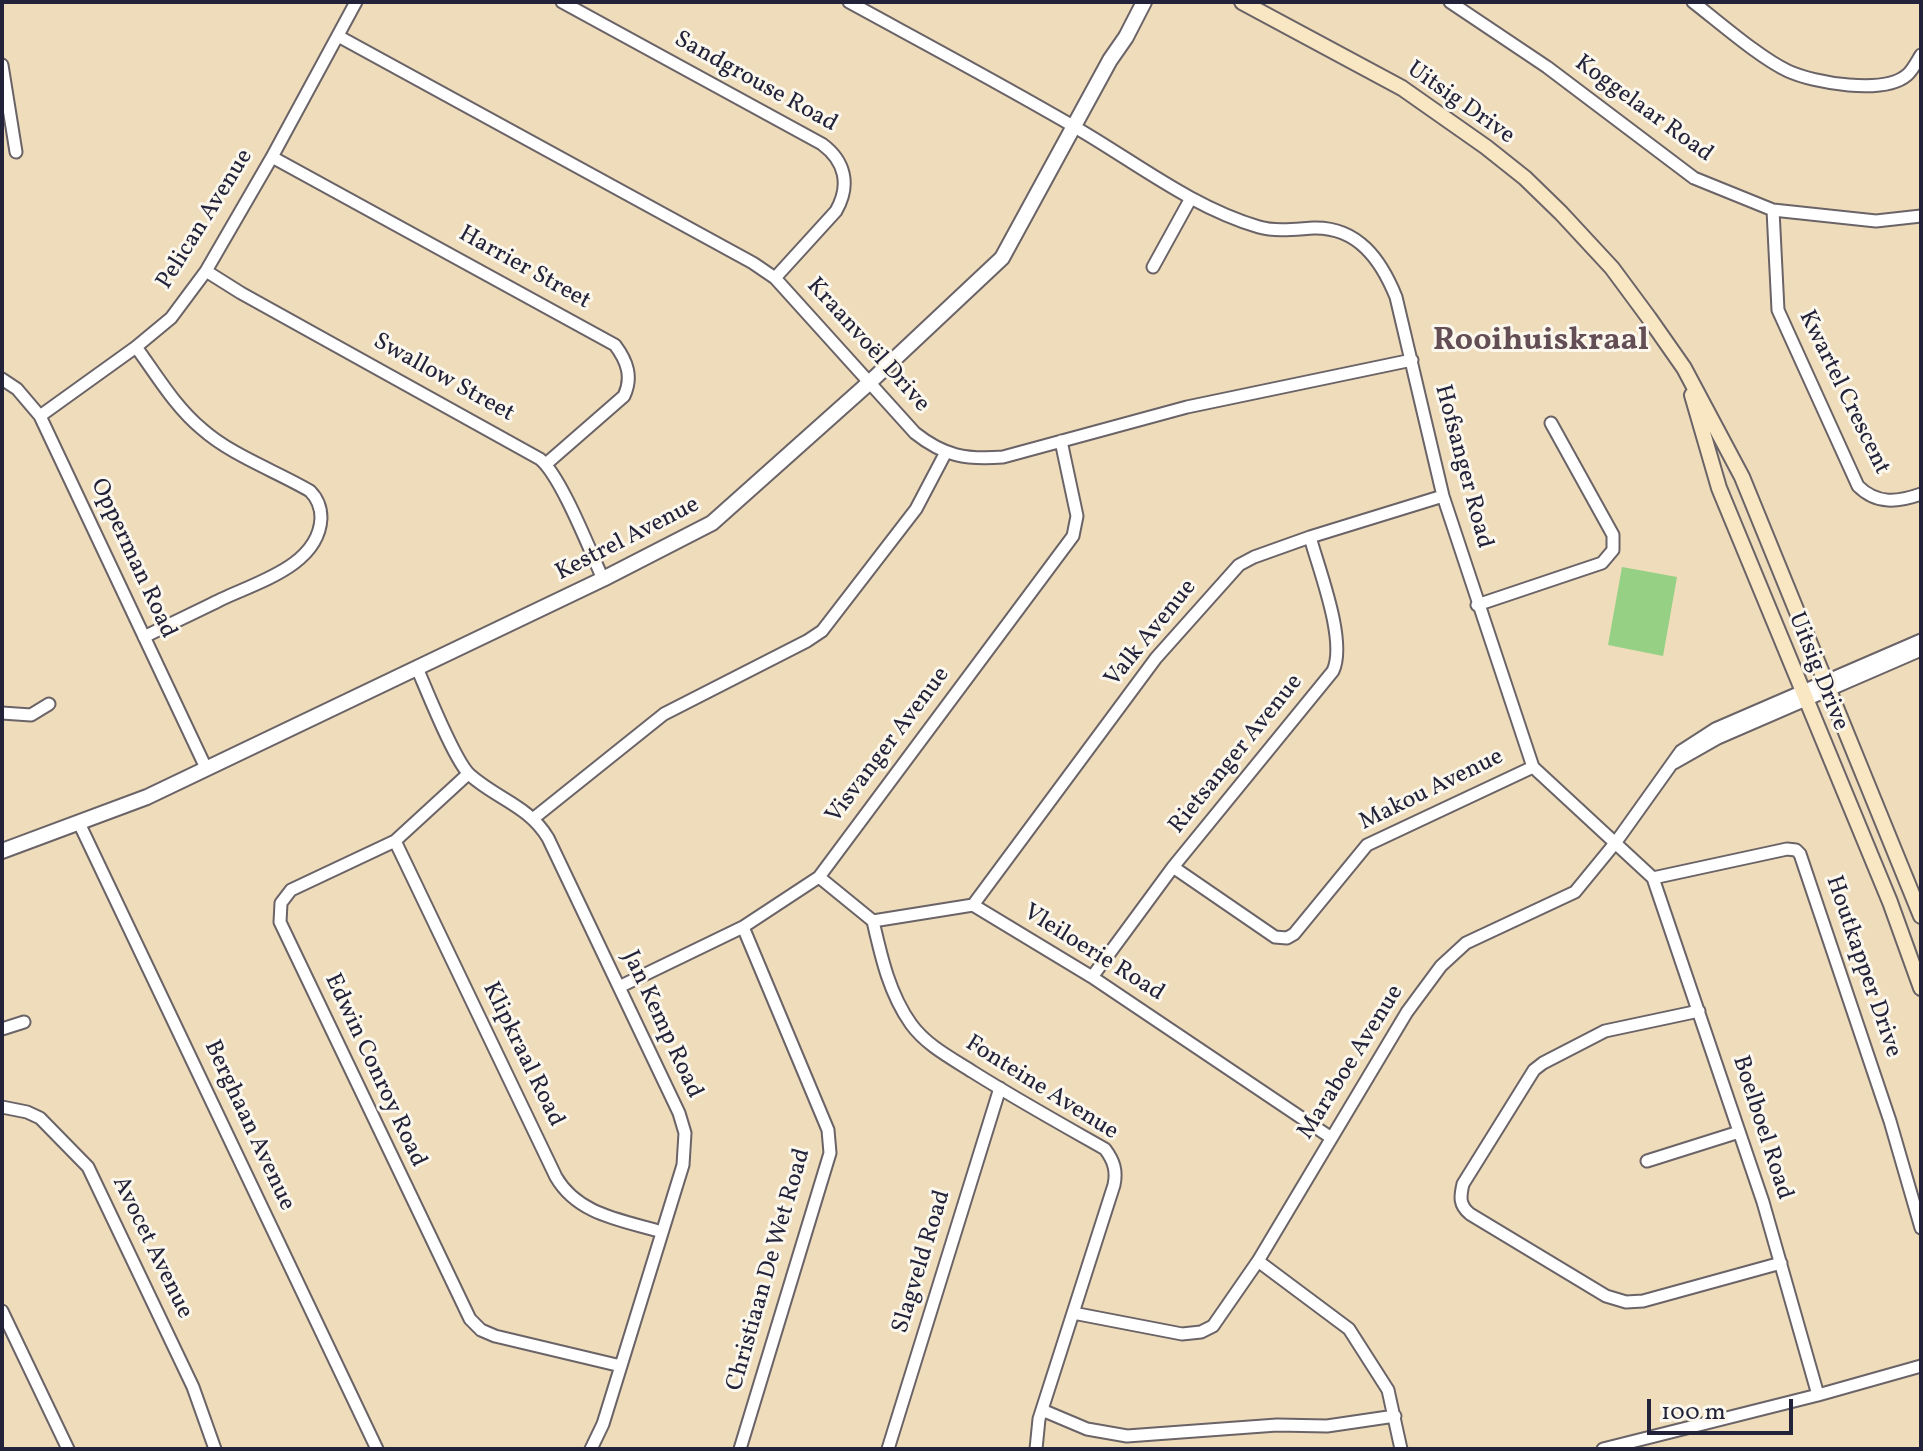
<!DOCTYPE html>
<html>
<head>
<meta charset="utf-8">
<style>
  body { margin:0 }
  #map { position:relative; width:1923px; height:1451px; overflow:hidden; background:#efdcba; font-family:Vollkorn,serif }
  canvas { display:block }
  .frame { position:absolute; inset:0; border:4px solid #22223b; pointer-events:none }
  .scale { position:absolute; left:1647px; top:1399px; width:146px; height:36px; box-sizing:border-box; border:4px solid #22223b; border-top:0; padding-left:10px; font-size:24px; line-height:28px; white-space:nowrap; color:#22223b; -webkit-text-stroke:6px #fbf7ec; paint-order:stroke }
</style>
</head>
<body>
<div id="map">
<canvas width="1923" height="1451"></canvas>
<div class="frame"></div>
<div class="scale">100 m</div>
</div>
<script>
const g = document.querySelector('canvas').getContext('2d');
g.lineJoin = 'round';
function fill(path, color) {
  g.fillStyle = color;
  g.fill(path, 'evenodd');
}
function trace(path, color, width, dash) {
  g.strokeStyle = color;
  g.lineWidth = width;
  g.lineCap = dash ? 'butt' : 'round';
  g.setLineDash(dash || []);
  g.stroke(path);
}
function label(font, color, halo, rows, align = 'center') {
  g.font = font + ' Vollkorn,serif';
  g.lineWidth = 6;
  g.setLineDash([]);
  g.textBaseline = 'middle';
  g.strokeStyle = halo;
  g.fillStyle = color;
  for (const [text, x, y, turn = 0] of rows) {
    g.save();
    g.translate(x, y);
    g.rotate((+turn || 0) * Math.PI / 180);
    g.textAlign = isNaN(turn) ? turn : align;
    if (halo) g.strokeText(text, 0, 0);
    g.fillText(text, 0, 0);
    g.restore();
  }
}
const green = new Path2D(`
  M 1622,567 L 1677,577 L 1663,656 L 1608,645 Z`);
const minor = new Path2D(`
  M 562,2 L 822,144 C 845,161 851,185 836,211 L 775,278
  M 849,2 C 924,43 999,83 1073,126 C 1134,161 1191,207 1259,227 C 1277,232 1296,229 1314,228 C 1358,227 1381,260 1396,297 L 1443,496 L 1533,767 L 1653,878 L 1787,849 L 1796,850 L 1800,854 L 1890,1121 L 1921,1228
  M 1450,2 L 1547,67 L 1694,178 L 1773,210 L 1876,221 L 1921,216
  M 1693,2 C 1719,22 1760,58 1788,71 C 1814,83 1884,95 1907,75 C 1913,70 1917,61 1921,55
  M 338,36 L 753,263 L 775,278 L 915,433 C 944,456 966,460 1003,457 L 1187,407 L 1412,360
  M 2,65 L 16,152
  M 272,157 L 615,345 C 627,361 633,377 624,396 L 546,464
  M 1773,210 L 1778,310 L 1858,486 C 1877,505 1898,502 1921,494
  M 1153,267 L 1191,198
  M 206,271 L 241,293 L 540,459 C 561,476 590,551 603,579
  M 136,347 C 156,374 175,407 202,429 C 231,455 276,471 310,491 C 318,499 321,507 321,518 C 319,565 258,582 222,599 C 196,612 170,624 144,637
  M 2,379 L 17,389 L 40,416 L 206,768
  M 40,416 L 136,347 L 171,318 L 206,271 L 272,157 L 356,2
  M 1477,605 L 1602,563 L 1613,550 L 1613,535 L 1551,423
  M 417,668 C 427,691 455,762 470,775 C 497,799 529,806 548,838 L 679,1113 L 685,1133 L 683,1165 L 603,1424 L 591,1449
  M 2,713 L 31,715 L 49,704
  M 1674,763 L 1718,738 L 1921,650
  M 468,774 L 395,841 L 291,890 L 281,903 L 280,922 L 470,1319 L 481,1330 L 495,1336 L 621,1366
  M 534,818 L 664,714 L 807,641 L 822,631 L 916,509 L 946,452
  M 79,823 L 377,1449
  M 395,841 L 556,1177 C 578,1215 622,1220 662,1232
  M 1173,867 L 1275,937 L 1287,938 L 1294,934 L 1367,845 L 1533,767
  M 819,877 L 873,921 L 973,905 L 1092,977 L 1330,1137
  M 1653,878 L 1763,1202 L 1818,1395
  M 973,905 L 1156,658 L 1239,565 L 1254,557 L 1310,537 L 1443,496
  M 873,921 C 881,956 889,993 911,1024 C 926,1045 951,1058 973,1072 C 1016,1099 1061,1124 1105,1149 C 1114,1161 1117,1171 1114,1185 L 1039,1419 L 1036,1449
  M 1092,977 L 1173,867 L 1333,671 C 1347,641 1319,570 1310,537
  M 619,987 L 743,927 L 819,877 L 1073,536 L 1077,516 L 1061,441
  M 1699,1011 L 1605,1031 L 1543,1063 L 1534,1070 L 1463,1184 C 1460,1197 1459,1205 1470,1214 L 1606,1296 L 1626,1302 L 1643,1301 L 1781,1263
  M 2,1029 L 24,1022
  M 2,1107 L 27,1112 L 40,1118 L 88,1167 L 193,1387 L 215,1449
  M 1647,1161 L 1739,1132
  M 1258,1261 L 1349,1329 L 1388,1390 L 1401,1449
  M 2,1311 L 68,1449
  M 1073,1313 L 1182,1334 L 1201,1332 L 1213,1326 L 1258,1261 L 1407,1012 L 1441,966 L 1466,943 L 1575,892 L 1616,842 L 1681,751 L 1715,729 L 1921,640
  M 1042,1410 L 1087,1429 L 1127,1436 L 1277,1425 L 1327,1426 L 1395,1416
  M 740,1449 L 830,1153 L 828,1130 L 743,927
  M 888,1449 L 1000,1088
  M 1603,1449 L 1818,1395 L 1921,1366`);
const tertiary = new Path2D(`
  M 2,851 L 147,797 L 603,579 L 712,523 L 870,382 L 1002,258 L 1110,60 L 1126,37 L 1144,2`);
const secondary = new Path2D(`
  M 1242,2 L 1402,88 L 1486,147 L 1525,178 L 1561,213 L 1612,268 L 1649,318 L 1684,368 L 1742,477 L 1921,916
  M 1692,395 L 1719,488 L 1890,902 L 1921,988`);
const streetNames = [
  ["Sandgrouse Road",755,83,29],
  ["Uitsig Drive",1460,104,35],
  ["Koggelaar Road",1643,110,36],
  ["Pelican Avenue",206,220,-58],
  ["Harrier Street",524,269,29],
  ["Kraanvoël Drive",867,346,48],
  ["Swallow Street",443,379,29],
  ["Kwartel Crescent",1843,393,64],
  ["Hofsanger Road",1462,467,75],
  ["Kestrel Avenue",628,540,-27],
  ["Opperman Road",132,559,65],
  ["Valk Avenue",1152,634,-51],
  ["Uitsig Drive",1817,672,68],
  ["Visvanger Avenue",889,746,-53],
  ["Rietsanger Avenue",1237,755,-51],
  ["Makou Avenue",1432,791,-26],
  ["Vleiloerie Road",1093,954,32],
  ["Houtkapper Drive",1862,967,71],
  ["Jan Kemp Road",661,1025,65],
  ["Klipkraal Road",522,1055,64],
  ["Maraboe Avenue",1352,1063,-58],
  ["Edwin Conroy Road",374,1071,65],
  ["Fonteine Avenue",1041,1089,32],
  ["Berghaan Avenue",248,1126,65],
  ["Boelboel Road",1761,1128,72],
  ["Avocet Avenue",151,1248,64],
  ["Slagveld Road",923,1262,-73],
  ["Christiaan De Wet Road",770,1270,-74]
];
const districtNames = [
  ["Rooihuiskraal",1541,343]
];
fill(green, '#95d084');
trace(minor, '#6a6367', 15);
trace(tertiary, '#6a6367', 18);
trace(secondary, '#6a6367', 18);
trace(minor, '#fff', 11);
trace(tertiary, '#fff', 14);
trace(secondary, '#f9e7c3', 14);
label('24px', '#22223b', '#fbf7ec', streetNames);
label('bold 32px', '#644e56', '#fbf7ec', districtNames);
</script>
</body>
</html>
